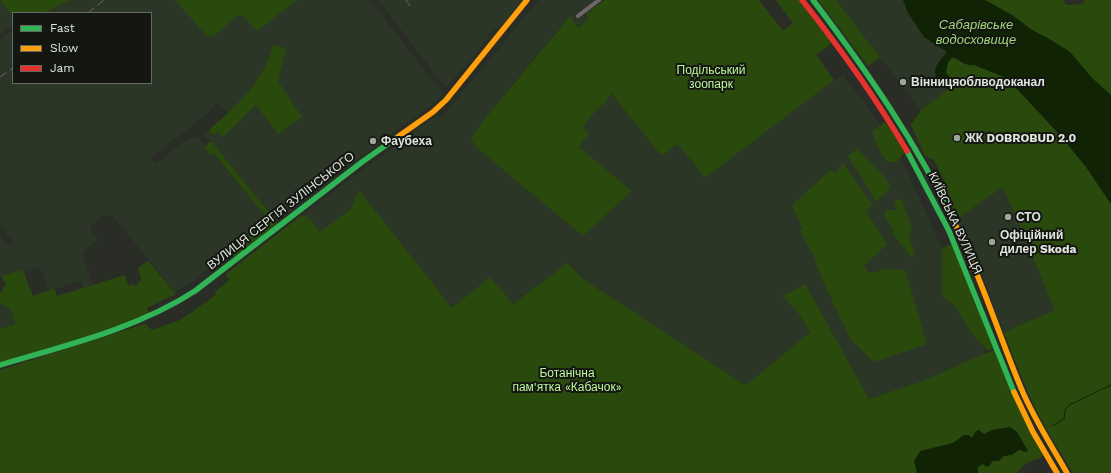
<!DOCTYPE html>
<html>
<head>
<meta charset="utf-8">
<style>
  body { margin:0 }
  #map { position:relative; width:1111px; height:473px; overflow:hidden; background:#292d26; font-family:"Work Sans",sans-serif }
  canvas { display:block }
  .legend { position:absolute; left:12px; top:12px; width:140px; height:72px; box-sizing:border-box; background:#131611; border:1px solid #656963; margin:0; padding:5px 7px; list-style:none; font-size:12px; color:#e0e5dd }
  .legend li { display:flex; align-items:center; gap:8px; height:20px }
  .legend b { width:20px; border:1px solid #656963 }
</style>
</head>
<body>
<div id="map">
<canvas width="1111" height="473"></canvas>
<ul class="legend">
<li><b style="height:5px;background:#30b455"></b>Fast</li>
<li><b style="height:5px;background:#ff9f0a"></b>Slow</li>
<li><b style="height:5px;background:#e5322d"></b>Jam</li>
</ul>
</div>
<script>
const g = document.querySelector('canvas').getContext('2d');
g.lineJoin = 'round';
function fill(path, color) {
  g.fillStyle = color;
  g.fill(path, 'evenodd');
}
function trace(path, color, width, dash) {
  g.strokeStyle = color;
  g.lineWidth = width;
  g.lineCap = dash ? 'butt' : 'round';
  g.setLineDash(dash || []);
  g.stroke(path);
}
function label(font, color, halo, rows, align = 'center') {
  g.font = font + ' "Work Sans",sans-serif';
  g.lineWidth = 4;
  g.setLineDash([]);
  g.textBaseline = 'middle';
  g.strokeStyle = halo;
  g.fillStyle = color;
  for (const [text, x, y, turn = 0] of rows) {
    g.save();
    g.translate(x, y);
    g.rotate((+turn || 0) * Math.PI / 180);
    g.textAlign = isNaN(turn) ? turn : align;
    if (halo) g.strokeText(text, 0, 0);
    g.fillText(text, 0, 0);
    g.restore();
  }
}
const built = new Path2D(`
  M 0,0 L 13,17 L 13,25 L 0,35 Z
  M 71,0 L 370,0 L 443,94 L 438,100 L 358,159 L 345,169 L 340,170 L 275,219 L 211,141 L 203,136 L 229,113 L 218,102 L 202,119 L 200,117 L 195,123 L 150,158 L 156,164 L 180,144 L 197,136 L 204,144 L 204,147 L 213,154 L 268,219 L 227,254 L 226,253 L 222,256 L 195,280 L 175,292 L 113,216 L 104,215 L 89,227 L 99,240 L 82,252 L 93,285 L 83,288 L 81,281 L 49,291 L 40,267 L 24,273 L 21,270 L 0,277 L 0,236 L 7,246 L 14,243 L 0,224 L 0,40 L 13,30 L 13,83 L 151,83 L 151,13 L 44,13 Z
  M 378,0 L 523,0 L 497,30 L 496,29 L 492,30 L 487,35 L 488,39 L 446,88 Z
  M 539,0 L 604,0 L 586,14 L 589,19 L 578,28 L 569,16 L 488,115 L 475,146 L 484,154 L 583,236 L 632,191 L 579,147 L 584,125 L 607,98 L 612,94 L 660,154 L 676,145 L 680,146 L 706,177 L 834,80 L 844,76 L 877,120 L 900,156 L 942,248 L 942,296 L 955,306 L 972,334 L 984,347 L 985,355 L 969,360 L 928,379 L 869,399 L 845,357 L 783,296 L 798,313 L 810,332 L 749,383 L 745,385 L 583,279 L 567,263 L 512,304 L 490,277 L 452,308 L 359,190 L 350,210 L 320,233 L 309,218 L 302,215 L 436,116 L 442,117 Z
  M 836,0 L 903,0 L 908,13 L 947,52 L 937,65 L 937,79 L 941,85 L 950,90 L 921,110 Z
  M 1003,187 L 1055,310 L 1004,332 L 983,277 L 958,219 L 965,213 Z
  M 0,304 L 10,308 L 15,324 L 0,329 Z`);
const green = new Path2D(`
  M 0,0 L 71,0 L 44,13 L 13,13 L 13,17 Z
  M 175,0 L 297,0 L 257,31 L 242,15 L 238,15 L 215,35 L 211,36 L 206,35 Z
  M 604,0 L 759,0 L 783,31 L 793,23 L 776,0 L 799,0 L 832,43 L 816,55 L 834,80 L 705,178 L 680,146 L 676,145 L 664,154 L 660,154 L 612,94 L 607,98 L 606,102 L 604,105 L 601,105 L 584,125 L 584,129 L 589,133 L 579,147 L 632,191 L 583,236 L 484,154 L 475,146 L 471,138 L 488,115 L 570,16 L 578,28 L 589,19 L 586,14 Z
  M 818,0 L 836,0 L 880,57 L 868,66 Z
  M 985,0 L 1063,0 L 1066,5 L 1083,4 L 1085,0 L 1111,0 L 1111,95 L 1092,78 L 1070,52 L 1051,40 L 1032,30 L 1012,15 Z
  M 273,45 L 286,48 L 278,81 L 302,117 L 278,134 L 256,105 L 223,137 L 218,131 L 214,136 L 209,130 C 236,106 264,82 273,45 Z
  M 953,57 C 960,61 965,66 974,65 L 1002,76 L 1017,89 L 1059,134 L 1086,167 L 1111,204 L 1111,473 L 1073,473 C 1061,453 1048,433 1037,412 C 1025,386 1014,359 1004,332 L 1055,310 L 1003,187 L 965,213 L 958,219 L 945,193 L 946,185 L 934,160 L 925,156 L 911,125 L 921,110 L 952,87 L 950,76 L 946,73 L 948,62 Z
  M 884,122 L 889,127 L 905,152 L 896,162 L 888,162 L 881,154 L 872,132 Z
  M 211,141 L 278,223 L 236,256 L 228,253 L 268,219 L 214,154 L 211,155 L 204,147 Z
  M 857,149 C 868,161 881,171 890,185 L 887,192 L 876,201 L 848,156 Z
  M 843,163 L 872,204 L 866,211 L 887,244 L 864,266 L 869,273 L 888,269 L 905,270 L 927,344 L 874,362 L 851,340 L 821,277 L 813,254 L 800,231 L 803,229 L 792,205 L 831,170 L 836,173 Z
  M 359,190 L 452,308 L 490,277 L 513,304 L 567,263 L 583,279 L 745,385 L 749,383 L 810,332 L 798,313 L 783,296 L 805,284 L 869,399 L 928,379 L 969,360 L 995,350 L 1042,454 L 1041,458 C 1032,460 1022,464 1017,473 L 0,473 L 0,370 L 145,324 L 152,330 L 180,320 L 216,295 L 215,292 L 229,280 L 226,274 L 302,215 L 309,218 L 320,232 L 350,210 Z
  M 896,199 L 902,200 L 912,230 L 909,236 L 915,256 L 912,258 L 893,234 L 893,229 L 884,214 L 887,210 L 897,210 L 894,204 Z
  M 952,244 L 994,348 L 988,351 L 972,334 L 955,306 L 942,296 L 942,248 Z
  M 148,261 L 176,294 L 147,308 L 150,316 L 0,365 L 0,329 L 15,324 L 10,308 L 0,304 L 0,293 L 2,292 L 3,288 L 6,286 L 2,276 L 21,270 L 24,273 L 33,296 L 54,289 L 57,296 L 125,275 L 128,285 L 133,284 L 134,286 L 138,285 L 138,282 L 142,281 L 138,268 Z`);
const water = new Path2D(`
  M 903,0 L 985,0 L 1012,15 L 1032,30 L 1051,40 L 1070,52 L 1092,78 L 1111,95 L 1111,204 L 1086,167 L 1059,134 L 1017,89 L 1002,76 L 974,65 C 965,66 961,61 953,57 L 948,62 L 946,73 L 953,81 L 952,87 L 950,90 C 940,86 931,75 937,65 C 940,60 944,56 947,52 L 924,37 L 908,13 Z
  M 1010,427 L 1017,432 L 1028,451 L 1026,452 L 1019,450 L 1012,455 L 1004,456 L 999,461 L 993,461 L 988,467 L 985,466 L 983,464 L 978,467 L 978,473 L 917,473 L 914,461 L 920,451 L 953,443 L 964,435 L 969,435 L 972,438 L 976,431 L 979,430 L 984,434 L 992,430 Z`);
const stream = new Path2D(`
  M 1052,426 L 1064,419 L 1065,410 L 1069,405 L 1111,385`);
const street = new Path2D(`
  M 578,16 L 599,0`);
const fast = new Path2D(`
  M 813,0 C 867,71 917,143 955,224
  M 907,151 L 949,231 L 1014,392
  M 0,365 C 67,345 136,329 195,291 L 362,162 L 399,136`);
const slow = new Path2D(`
  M 399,136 L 433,112 L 446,100 L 527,0
  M 955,224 C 981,277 998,333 1021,388 C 1033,417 1051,445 1067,473
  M 1014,392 L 1033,432 L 1057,473`);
const jam = new Path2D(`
  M 802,0 C 840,48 876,98 907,151`);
const rail = new Path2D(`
  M 406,0 L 410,6
  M 88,13 L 104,0
  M 0,77 L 13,68`);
const markers = [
  [903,82,4,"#a0a59d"],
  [957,138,4,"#a0a59d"],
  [373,141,4,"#a0a59d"],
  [1008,217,4,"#a0a59d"],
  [992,242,4,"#a0a59d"]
];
const parkNames = [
  ["Подільський",711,70],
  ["зоопарк",711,84],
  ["Ботанічна",567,373],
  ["пам'ятка «Кабачок»",567,387]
];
const poiNames = [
  ["Вінницяоблводоканал",911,82],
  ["ЖК DOBROBUD 2.0",965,138],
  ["Фаубеха",381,141],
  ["СТО",1016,217],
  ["Офіційний",1000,235],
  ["дилер Skoda",1000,249]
];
const streetNames = [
  ["ВУЛИЦЯ СЕРГІЯ ЗУЛІНСЬКОГО",281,211,-38],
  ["КИЇВСЬКА ВУЛИЦЯ",955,223,65]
];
const waterNames = [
  ["Сабарівське",976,25],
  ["водосховище",976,40]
];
fill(built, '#2c3626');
fill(green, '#2a4a0d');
fill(water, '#102304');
trace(stream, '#102304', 1);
trace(street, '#706669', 4);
trace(fast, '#30b455', 5.5);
trace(slow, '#ff9f0a', 5.5);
trace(jam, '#e5322d', 5.5);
trace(rail, '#686563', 1, [8, 4]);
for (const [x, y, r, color] of markers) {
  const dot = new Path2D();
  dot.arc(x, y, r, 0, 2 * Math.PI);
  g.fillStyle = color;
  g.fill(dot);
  trace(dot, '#131611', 1.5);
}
label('12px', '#bef69a', '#131611', parkNames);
label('bold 12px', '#e0e5dd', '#131611', poiNames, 'left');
label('12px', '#e0e5dd', '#131611', streetNames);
label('italic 13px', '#9fd67b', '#131611', waterNames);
</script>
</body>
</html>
